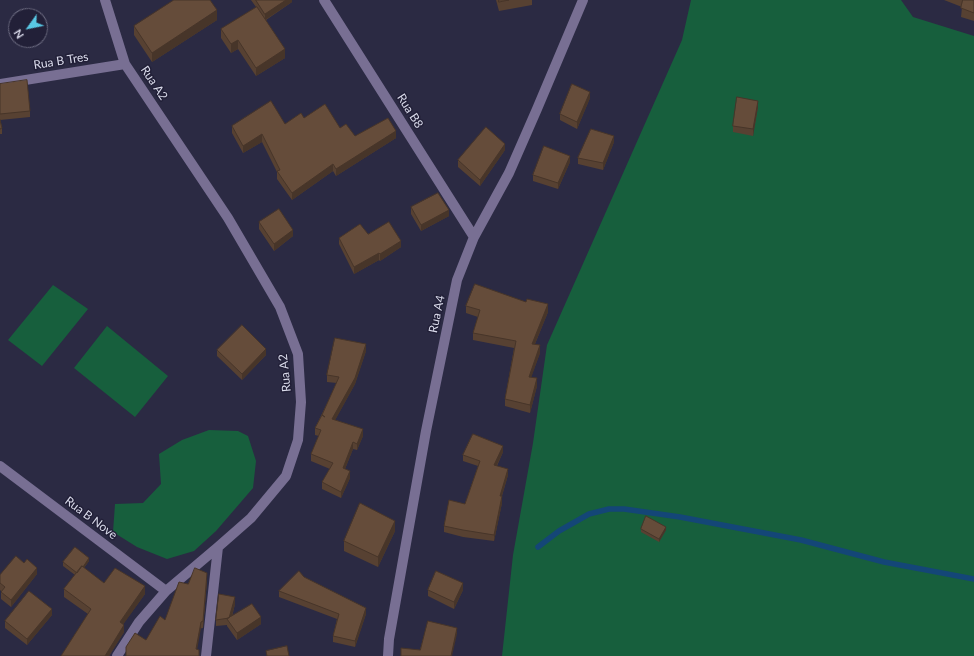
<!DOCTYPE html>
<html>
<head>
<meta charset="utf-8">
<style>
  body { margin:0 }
  #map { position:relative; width:974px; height:656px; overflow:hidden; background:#2b2a43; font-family:Lato,sans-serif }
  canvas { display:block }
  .north { position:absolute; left:8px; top:8px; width:40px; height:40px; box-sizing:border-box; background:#222038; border:1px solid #6c6b80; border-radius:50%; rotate:237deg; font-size:11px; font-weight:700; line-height:16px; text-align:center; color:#dadbeb }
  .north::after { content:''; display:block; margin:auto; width:14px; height:18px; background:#59c8e5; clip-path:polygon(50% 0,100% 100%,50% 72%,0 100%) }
</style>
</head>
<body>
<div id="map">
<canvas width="974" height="656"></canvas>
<div class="north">N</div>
</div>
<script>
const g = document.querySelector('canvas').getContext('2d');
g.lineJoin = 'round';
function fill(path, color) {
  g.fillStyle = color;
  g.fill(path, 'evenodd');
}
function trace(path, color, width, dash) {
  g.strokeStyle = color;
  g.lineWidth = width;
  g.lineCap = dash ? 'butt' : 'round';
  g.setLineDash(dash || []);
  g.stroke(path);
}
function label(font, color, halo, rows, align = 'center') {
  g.font = font + ' Lato,sans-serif';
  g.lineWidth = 3;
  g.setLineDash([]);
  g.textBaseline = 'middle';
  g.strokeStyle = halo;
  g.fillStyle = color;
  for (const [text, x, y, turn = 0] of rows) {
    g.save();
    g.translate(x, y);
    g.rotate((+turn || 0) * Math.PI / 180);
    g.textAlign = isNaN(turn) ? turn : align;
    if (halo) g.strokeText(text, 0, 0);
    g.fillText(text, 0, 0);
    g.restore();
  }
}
const green = new Path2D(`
  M 691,0 L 901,0 L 913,17 L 974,36 L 974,656 L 502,656 L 513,555 L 533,443 L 547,345 L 682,40 Z
  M 53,285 L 88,309 L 42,366 L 8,340 Z
  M 107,326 L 168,376 L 135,417 L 74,368 Z
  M 209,430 L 238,431 L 248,436 L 256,461 L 253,488 L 216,531 L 194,551 L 167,559 L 137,547 L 113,532 L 115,504 L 143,503 L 161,484 L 159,454 L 182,440 Z`);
const stream = new Path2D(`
  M 538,547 L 559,531 L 589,514 L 609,509 L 624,509 L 680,517 L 801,540 L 884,562 L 974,579`);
const minor = new Path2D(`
  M 105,0 L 125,64 L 228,218 L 280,307 L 298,354 L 301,402 L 298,440 L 286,476 L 251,518 L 218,547 L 166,591 L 139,622 L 117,656
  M 324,0 L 474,237
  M 0,84 L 125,64
  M 0,466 L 166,591
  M 206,656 L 218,547
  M 388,656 L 389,639 L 426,431 L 457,280 L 474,237 L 509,173 L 537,109 L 583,0`);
const wall = new Path2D(`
  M 251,0 L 292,0 L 292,2 L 266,20 L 285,58 L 256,76 L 238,49 L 231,53 L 221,38 L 221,29 L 256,7 Z
  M 496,0 L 532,0 L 532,5 L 499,11 Z
  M 944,0 L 974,0 L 974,21 L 961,17 L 962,7 Z
  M 217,20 L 152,62 L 134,35 L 134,26 Z
  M 0,84 L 30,111 L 30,117 L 0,120 L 2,128 L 2,134 L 0,134 Z
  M 590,98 L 577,129 L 560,120 L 560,114 Z
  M 758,107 L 753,136 L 733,132 L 733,126 Z
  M 304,118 L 340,128 L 355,136 L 396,138 L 336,176 L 333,171 L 292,200 L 277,179 L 277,172 L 262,142 L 243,153 L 232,133 L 232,126 L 285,124 Z
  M 614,142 L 603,170 L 578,164 L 578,158 Z
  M 505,150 L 480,186 L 458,167 L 458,160 Z
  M 570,162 L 558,189 L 533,181 L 533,175 Z
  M 411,207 L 449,216 L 421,231 L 411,214 Z
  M 259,222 L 293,236 L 274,251 L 259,229 Z
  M 368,234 L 401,247 L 380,261 L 379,260 L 354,274 L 339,244 L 339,238 Z
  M 466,306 L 548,312 L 535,344 L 540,353 L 531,377 L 537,386 L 530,413 L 505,406 L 505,399 L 514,348 L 473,340 L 473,333 L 478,317 L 466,313 Z
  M 217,350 L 266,355 L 242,380 L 217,356 Z
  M 366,351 L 355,384 L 335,420 L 363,436 L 357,450 L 353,449 L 345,469 L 350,478 L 341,498 L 322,489 L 322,482 L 330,469 L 311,461 L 311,454 L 319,436 L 315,435 L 315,428 L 337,383 L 327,382 L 327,375 Z
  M 503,452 L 497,466 L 508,475 L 502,496 L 502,503 L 494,541 L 463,537 L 444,532 L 444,526 L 465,504 L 478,466 L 463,461 L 463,455 Z
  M 641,529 L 666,530 L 659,542 L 641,532 Z
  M 395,531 L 378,567 L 344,551 L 344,541 Z
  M 89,561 L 84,568 L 104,583 L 145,594 L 123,624 L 124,632 L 109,656 L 61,656 L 88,614 L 64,597 L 64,589 L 75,575 L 63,566 L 63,562 Z
  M 37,574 L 11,607 L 1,599 L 1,591 L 0,590 L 0,575 Z
  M 304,577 L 366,614 L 355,647 L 333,642 L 333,636 L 337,619 L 279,597 L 279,591 Z
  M 207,580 L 203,628 L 146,640 L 165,620 L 188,584 Z
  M 428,590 L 463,590 L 454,609 L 428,596 Z
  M 235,604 L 232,617 L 261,624 L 237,640 L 227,626 L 227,625 L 216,626 L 216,620 Z
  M 52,615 L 27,645 L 5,628 L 5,621 Z`);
const shadedWall = new Path2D(`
  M 286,0 L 292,0 L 292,2 L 265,20 L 265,14 Z
  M 217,10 L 217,20 L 152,62 L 152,53 Z
  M 238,40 L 238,49 L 231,53 L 231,44 Z
  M 285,49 L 285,58 L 256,76 L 256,68 Z
  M 590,92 L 590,98 L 577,129 L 577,122 Z
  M 758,101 L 758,107 L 753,136 L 753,129 Z
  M 396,131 L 396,138 L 336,176 L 336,169 Z
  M 262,134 L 262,142 L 243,153 L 243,146 Z
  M 614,136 L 614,142 L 603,170 L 603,163 Z
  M 505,144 L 505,150 L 480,186 L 480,180 Z
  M 570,156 L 570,162 L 558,189 L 558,183 Z
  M 333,164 L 333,171 L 292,200 L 292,193 Z
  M 449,210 L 449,216 L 421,231 L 421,225 Z
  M 293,230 L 293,236 L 274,251 L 274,244 Z
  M 401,241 L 401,247 L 380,261 L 380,254 Z
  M 379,253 L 379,260 L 354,274 L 354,267 Z
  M 548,304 L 548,312 L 532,351 L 532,344 Z
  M 366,344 L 366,351 L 355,384 L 332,426 L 332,419 Z
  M 540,345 L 540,353 L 529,384 L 529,377 Z
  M 266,349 L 266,355 L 242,380 L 242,374 Z
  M 537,378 L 537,386 L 530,413 L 530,405 Z
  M 363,429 L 363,436 L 357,450 L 357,444 Z
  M 353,442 L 353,449 L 343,474 L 343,468 Z
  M 503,446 L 503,452 L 494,471 L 494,465 Z
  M 508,469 L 508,475 L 500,502 L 500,496 Z
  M 350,471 L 350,478 L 341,498 L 341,492 Z
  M 502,496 L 502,503 L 494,541 L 494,535 Z
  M 395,521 L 395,531 L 378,567 L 378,557 Z
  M 666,527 L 666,530 L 659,542 L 659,539 Z
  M 89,558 L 89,561 L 77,577 L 77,573 Z
  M 37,568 L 37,574 L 11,607 L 11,600 Z
  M 207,573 L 207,580 L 203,628 L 203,621 Z
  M 463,583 L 463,590 L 454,609 L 454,602 Z
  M 145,586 L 145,594 L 120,629 L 120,622 Z
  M 235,597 L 235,604 L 230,623 L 229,618 Z
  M 366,608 L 366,614 L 355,647 L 355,641 Z
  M 52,609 L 52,615 L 27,645 L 27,639 Z
  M 261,617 L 261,624 L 237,640 L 237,633 Z
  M 201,622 L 201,628 L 196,656 L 196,649 Z
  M 124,625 L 124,632 L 109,656 L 105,656 Z
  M 457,628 L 457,634 L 452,656 L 451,656 Z`);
const building = new Path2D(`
  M 174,0 L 210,0 L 217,10 L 152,53 L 134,26 Z
  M 256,0 L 286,0 L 265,14 Z
  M 499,0 L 509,0 L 499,2 Z
  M 963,0 L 974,0 L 974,13 L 961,8 Z
  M 257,7 L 285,49 L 256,68 L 238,40 L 231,44 L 221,29 Z
  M 27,80 L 30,111 L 0,114 L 0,84 Z
  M 572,84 L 590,92 L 577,122 L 560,114 Z
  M 737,97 L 758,101 L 753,129 L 733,126 Z
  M 271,101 L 285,124 L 301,113 L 304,118 L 325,104 L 340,128 L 346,124 L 355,136 L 388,118 L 396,131 L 336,169 L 333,164 L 292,193 L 277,171 L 280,170 L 262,134 L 243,146 L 232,126 Z
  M 0,120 L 2,128 L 0,129 Z
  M 486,127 L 505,144 L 480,180 L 458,160 Z
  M 591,129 L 614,136 L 603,163 L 578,158 Z
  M 544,146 L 570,156 L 558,183 L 533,175 Z
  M 438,193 L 449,210 L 421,225 L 411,207 Z
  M 279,209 L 293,230 L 274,244 L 259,222 Z
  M 389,222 L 401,241 L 380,254 L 379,253 L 354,267 L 339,238 L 360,224 L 368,234 Z
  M 475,284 L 526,302 L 527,299 L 548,304 L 532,344 L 540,345 L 529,377 L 537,378 L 530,405 L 505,399 L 516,341 L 473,333 L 480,310 L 466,306 Z
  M 242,325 L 266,349 L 242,374 L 217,350 Z
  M 335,338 L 366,344 L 355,378 L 332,419 L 363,429 L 357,444 L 353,442 L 343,468 L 350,471 L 341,492 L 322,482 L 333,463 L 311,454 L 321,430 L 315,428 L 322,415 L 325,417 L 322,415 L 339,377 L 327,375 Z
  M 473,434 L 503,446 L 494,465 L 508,469 L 500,496 L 502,496 L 494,535 L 463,530 L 444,526 L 449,500 L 465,504 L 480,461 L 463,455 Z
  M 360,503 L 395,521 L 378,557 L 344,541 Z
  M 646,516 L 666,527 L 659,539 L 641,529 Z
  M 75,547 L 89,558 L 83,567 L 82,566 L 77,573 L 63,562 Z
  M 16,556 L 24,563 L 27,559 L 37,568 L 11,600 L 1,592 L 5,587 L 0,583 L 0,575 Z
  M 82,566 L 104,583 L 115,568 L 145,586 L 120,622 L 124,625 L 105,656 L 61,656 L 91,609 L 64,589 Z
  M 195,568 L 207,573 L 203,621 L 201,622 L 196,649 L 199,650 L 199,656 L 126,656 L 126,647 L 135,633 L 146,640 L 160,616 L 165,620 L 179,582 L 188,584 Z
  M 299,571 L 304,577 L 366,608 L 355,641 L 333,636 L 339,614 L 279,591 Z
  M 436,571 L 463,583 L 454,602 L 428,590 Z
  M 29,591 L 52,609 L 27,639 L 5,621 Z
  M 219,594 L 235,597 L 229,618 L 216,620 Z
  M 252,604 L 261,617 L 237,633 L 227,619 Z
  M 428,621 L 457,628 L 451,656 L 401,656 L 401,648 L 420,650 Z
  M 287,646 L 289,656 L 267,656 L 266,651 Z`);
const streetNames = [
  ["Rua B Tres",61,61,-9],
  ["Rua A2",154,83,56],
  ["Rua B8",410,111,58],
  ["Rua A4",437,314,-78],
  ["Rua A2",285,373,-96],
  ["Rua B Nove",91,518,37]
];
fill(green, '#175f3d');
trace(stream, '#144677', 5.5);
trace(minor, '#786f93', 10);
fill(wall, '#574132');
fill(shadedWall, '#473529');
fill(building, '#654c3a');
trace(building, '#473529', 1);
label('12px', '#dadbeb', '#222038', streetNames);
</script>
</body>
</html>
